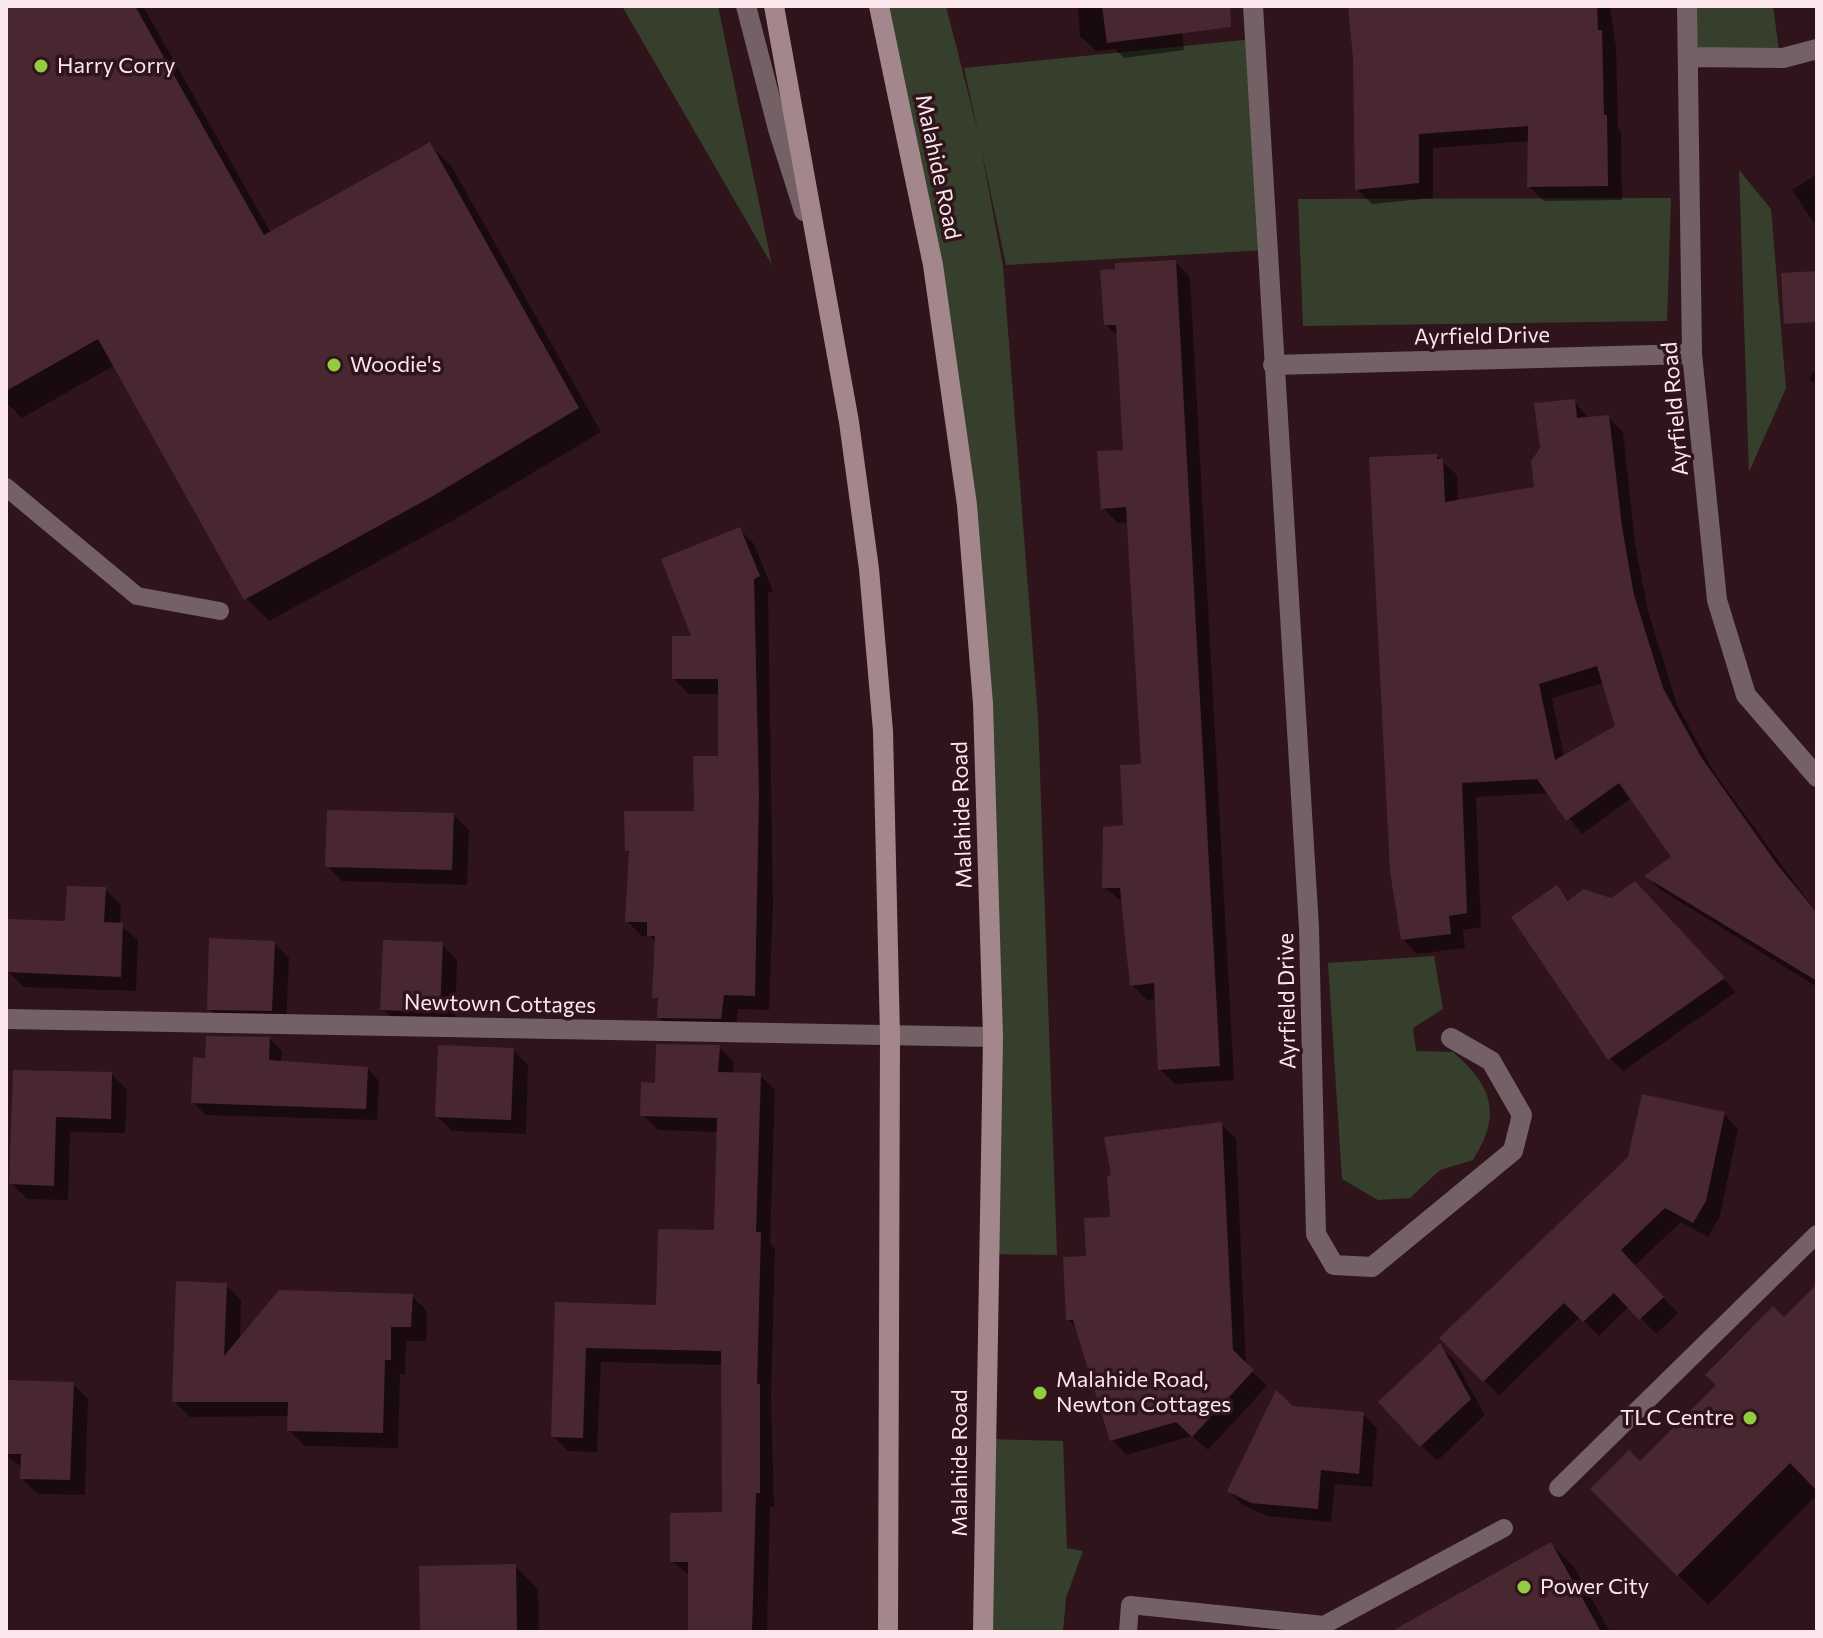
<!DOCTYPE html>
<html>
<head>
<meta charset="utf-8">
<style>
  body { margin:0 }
  #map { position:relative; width:1823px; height:1638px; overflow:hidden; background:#2f141c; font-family:Commissioner,sans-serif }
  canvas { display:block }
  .frame { position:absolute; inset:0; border:8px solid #fbe7eb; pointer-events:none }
</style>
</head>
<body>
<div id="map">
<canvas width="1823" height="1638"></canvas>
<div class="frame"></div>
</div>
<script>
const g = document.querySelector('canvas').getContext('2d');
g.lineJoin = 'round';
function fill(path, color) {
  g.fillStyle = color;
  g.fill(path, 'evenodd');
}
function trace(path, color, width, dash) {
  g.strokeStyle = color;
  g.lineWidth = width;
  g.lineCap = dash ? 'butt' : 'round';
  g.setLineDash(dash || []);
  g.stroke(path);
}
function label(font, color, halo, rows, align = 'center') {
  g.font = font + ' Commissioner,sans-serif';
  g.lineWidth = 7;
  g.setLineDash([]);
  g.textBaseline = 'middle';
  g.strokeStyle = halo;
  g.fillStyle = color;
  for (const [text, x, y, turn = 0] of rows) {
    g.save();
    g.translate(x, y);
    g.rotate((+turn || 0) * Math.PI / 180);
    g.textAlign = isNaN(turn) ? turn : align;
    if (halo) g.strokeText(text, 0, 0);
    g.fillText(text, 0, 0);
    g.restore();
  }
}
const green = new Path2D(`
  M 622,6 L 718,6 L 772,265 Z
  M 880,6 L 946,6 L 978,132 L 964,68 L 1254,39 L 1266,250 L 1006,265 L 981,148 L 1003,266 L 1038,717 L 1057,1255 L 989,1254 L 994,1037 L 967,505 Z
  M 1688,6 L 1773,6 L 1780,58 L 1689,57 Z
  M 1739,170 L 1771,209 L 1786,388 L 1749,472 Z
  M 1671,198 L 1667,321 L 1303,326 L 1298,199 Z
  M 1434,956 L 1443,1009 L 1413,1028 L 1416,1051 L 1453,1052 C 1493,1087 1502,1114 1473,1160 L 1440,1170 L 1410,1198 L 1378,1200 L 1342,1179 L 1328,963 Z
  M 986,1439 L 1063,1441 L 1067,1548 L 1083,1551 L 1066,1598 L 1063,1632 L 984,1632 Z`);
const shadow = new Path2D(`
  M 6,6 L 143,6 L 271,233 L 429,144 L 452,167 L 601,432 L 454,520 L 269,621 L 246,598 L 115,365 L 22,418 L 6,402 Z
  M 1078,6 L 1180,6 L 1184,50 L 1124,58 L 1115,49 L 1096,51 L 1080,36 Z
  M 1349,6 L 1610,6 L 1616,47 L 1618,128 L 1621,132 L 1622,200 L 1544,201 L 1529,186 L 1530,141 L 1433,148 L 1433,198 L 1372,204 L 1357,189 L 1355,58 Z
  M 1817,174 L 1817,228 L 1792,190 Z
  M 1175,262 L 1190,277 L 1234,1080 L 1175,1084 L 1160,1069 L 1156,999 L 1147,1000 L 1132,985 L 1124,903 L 1104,887 L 1143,766 L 1129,522 L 1118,523 L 1103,508 L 1125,452 L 1119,337 L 1106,325 Z
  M 1817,367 L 1817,386 L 1809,379 Z
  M 1574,401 L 1589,419 L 1608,417 L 1623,432 L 1635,543 L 1648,611 L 1677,705 L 1715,774 L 1817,913 L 1817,987 L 1661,890 L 1647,876 L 1674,857 L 1632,798 L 1582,834 L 1549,793 L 1476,797 L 1481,927 L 1463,930 L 1465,948 L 1417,954 L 1403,939 L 1436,456 L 1457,475 L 1458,502 L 1536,488 ZM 1604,683 L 1617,727 L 1564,757 L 1552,698 Z
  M 739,529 L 754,544 L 773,591 L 768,593 L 773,904 L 769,1010 L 738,1009 L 735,1033 L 674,1032 L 659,1017 L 660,1002 L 655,997 L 657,943 L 650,936 L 642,936 L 627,921 L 630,854 L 627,850 L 696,813 L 720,758 L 720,694 L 689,694 L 674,679 Z
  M 453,815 L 469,830 L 467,885 L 342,881 L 327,866 Z
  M 1556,887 L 1570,901 L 1648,897 L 1736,992 L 1623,1071 L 1609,1058 Z
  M 105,889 L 121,905 L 120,925 L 138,940 L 136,991 L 23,987 L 8,971 Z
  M 274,943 L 289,958 L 286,1025 L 224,1024 L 209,1009 Z
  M 442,944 L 457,960 L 455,1027 L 398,1024 L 383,1009 Z
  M 270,1039 L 282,1051 L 281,1062 L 367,1068 L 379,1081 L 377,1120 L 205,1115 L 193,1102 L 207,1060 Z
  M 719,1047 L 734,1062 L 733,1074 L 760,1075 L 775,1090 L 770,1243 L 775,1249 L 771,1398 L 774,1507 L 770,1507 L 767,1632 L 690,1632 L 690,1576 L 672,1561 L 724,1514 L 723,1365 L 601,1362 L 597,1452 L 568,1451 L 553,1436 L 557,1304 L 658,1307 L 716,1232 L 719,1132 L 658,1130 L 642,1115 L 657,1085 Z
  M 513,1050 L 528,1065 L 526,1134 L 452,1131 L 437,1116 Z
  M 15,1072 L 112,1074 L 127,1090 L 125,1133 L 70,1132 L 68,1200 L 27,1199 L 12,1184 Z
  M 1724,1114 L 1738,1129 L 1720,1216 L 1708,1237 L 1681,1222 L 1634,1266 L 1678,1313 L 1656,1334 L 1629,1306 L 1599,1336 L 1580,1317 L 1499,1395 L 1441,1338 Z
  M 1221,1124 L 1236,1138 L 1246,1366 L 1267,1386 L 1208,1450 L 1192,1436 L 1126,1455 L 1112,1440 L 1079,1330 L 1067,1319 L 1088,1258 L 1112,1219 Z
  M 226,1285 L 241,1300 L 240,1341 L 412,1296 L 427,1311 L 426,1341 L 406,1341 L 405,1375 L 400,1374 L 398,1448 L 304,1446 L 289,1430 L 289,1416 L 190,1417 L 174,1401 Z
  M 1817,1287 L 1817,1495 L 1708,1605 L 1593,1489 L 1640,1464 Z
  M 1440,1346 L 1455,1361 L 1485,1415 L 1437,1461 L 1381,1402 Z
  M 6,1382 L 73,1384 L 88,1399 L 85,1495 L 38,1494 L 22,1479 L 23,1468 L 6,1455 Z
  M 1292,1408 L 1363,1414 L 1377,1429 L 1372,1487 L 1335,1484 L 1331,1522 L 1267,1516 L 1243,1505 L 1229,1491 Z
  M 1551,1544 L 1574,1567 L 1610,1632 L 1394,1632 Z
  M 515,1566 L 538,1589 L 539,1632 L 422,1632 Z`);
const building = new Path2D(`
  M 6,6 L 135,6 L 264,235 L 430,142 L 579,408 L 431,497 L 244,600 L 98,339 L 6,391 Z
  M 1102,6 L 1230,6 L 1231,27 L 1107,43 Z
  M 1348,6 L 1597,6 L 1598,30 L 1602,30 L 1604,115 L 1607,115 L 1608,186 L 1527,187 L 1528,126 L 1419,134 L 1419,183 L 1355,190 L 1353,58 Z
  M 1176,260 L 1220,1066 L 1158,1070 L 1154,983 L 1130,986 L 1120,888 L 1102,888 L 1103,827 L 1123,825 L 1120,765 L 1141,764 L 1126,507 L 1101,509 L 1097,451 L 1123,450 L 1116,325 L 1104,325 L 1100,270 L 1115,269 L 1115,263 Z
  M 1817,271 L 1817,322 L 1784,324 L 1781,273 Z
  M 1575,399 L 1577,418 L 1609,415 L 1622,527 L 1634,595 L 1663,688 L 1701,757 L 1776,863 L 1817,913 L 1817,981 L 1644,876 L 1671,857 L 1619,783 L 1566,821 L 1537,779 L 1462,783 L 1467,913 L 1449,916 L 1451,934 L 1401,940 L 1390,872 L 1369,457 L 1437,454 L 1437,459 L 1443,459 L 1445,502 L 1534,487 L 1531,461 L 1540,448 L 1534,403 ZM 1597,666 L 1615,726 L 1555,760 L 1539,684 Z
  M 740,527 L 760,576 L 754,579 L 759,795 L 755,996 L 724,995 L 721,1019 L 657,1018 L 658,998 L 652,998 L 655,936 L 647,936 L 647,922 L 625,922 L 629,851 L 625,851 L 624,811 L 694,811 L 693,756 L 718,756 L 718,679 L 672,679 L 672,636 L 691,636 L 661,559 Z
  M 327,810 L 454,813 L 452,870 L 325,867 Z
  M 1635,881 L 1725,978 L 1608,1060 L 1511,917 L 1557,885 L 1568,901 L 1583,889 L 1611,898 Z
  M 67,886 L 106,887 L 104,922 L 123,923 L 121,977 L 6,972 L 8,919 L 65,921 Z
  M 209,938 L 275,941 L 272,1011 L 207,1010 Z
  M 383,940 L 443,942 L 440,1012 L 380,1010 Z
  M 206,1036 L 270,1037 L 269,1060 L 368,1067 L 366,1109 L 191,1103 L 193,1057 L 205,1058 Z
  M 656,1044 L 720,1045 L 718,1072 L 761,1073 L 756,1232 L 761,1232 L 757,1384 L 760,1384 L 760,1493 L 756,1493 L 752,1632 L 688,1632 L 688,1562 L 670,1562 L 670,1513 L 722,1512 L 721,1351 L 586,1348 L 583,1438 L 551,1437 L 555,1302 L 656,1305 L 658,1229 L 714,1230 L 717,1118 L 640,1116 L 641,1082 L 655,1083 Z
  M 438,1045 L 514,1048 L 511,1120 L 435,1117 Z
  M 13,1070 L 112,1072 L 111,1119 L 56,1117 L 54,1186 L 9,1184 Z
  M 1642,1094 L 1725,1112 L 1706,1201 L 1693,1223 L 1665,1208 L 1621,1250 L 1664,1297 L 1639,1320 L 1614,1293 L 1583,1322 L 1564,1303 L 1483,1382 L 1439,1338 L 1628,1157 Z
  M 1222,1122 L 1233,1350 L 1254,1370 L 1192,1437 L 1176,1422 L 1110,1441 L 1073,1320 L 1066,1320 L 1063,1257 L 1086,1256 L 1084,1218 L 1110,1217 L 1107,1176 L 1111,1175 L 1104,1137 Z
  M 176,1281 L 227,1283 L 224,1356 L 279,1290 L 413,1294 L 411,1327 L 391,1327 L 391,1360 L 385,1360 L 383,1433 L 287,1431 L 288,1402 L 172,1402 Z
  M 1817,1284 L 1817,1491 L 1790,1463 L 1677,1576 L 1590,1489 L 1629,1450 L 1640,1461 L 1716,1385 L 1705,1375 L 1773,1306 L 1784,1317 Z
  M 1440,1343 L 1471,1399 L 1420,1447 L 1378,1402 Z
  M 6,1380 L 74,1382 L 70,1480 L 20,1479 L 21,1454 L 6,1454 Z
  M 1276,1390 L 1293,1406 L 1364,1412 L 1359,1474 L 1321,1470 L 1318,1509 L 1251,1503 L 1227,1491 Z
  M 1551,1542 L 1601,1632 L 1390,1632 Z
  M 516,1564 L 517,1632 L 420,1632 L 419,1566 Z`);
const service = new Path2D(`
  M 6,487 L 137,596 L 220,611
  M 1558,1488 L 1817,1234
  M 1128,1632 L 1130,1605 L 1324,1625 L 1504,1528`);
const minor = new Path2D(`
  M 746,6 L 778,129 L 804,211
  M 1253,6 L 1309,928 L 1316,1234 L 1334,1265 L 1372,1267 L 1513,1151 L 1522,1115 L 1491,1061 L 1451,1038
  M 1687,6 L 1692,354 L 1717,600 L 1746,695 L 1817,777
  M 1689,57 L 1783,58 L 1817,49
  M 1273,365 L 1692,354
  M 6,1019 L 993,1037`);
const secondary = new Path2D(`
  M 774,6 L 849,422 L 869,569 L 883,731 L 890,1036 L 888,1632
  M 879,6 L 933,265 L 967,505 L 983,704 L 993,1037 L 983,1632`);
const markers = [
  [41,66,8,"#92cd3f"],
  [334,365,8,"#92cd3f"],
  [1040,1393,8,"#92cd3f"],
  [1750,1418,8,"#92cd3f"],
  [1524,1587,8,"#92cd3f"]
];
const poiNames = [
  ["Harry Corry",57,66],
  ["Woodie's",350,365],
  ["Malahide Road,",1056,1380],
  ["Newton Cottages",1056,1405],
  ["TLC Centre",1734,1418,"right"],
  ["Power City",1540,1587]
];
const streetNames = [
  ["Malahide Road",938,167,78],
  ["Ayrfield Drive",1482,336,-1],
  ["Ayrfield Road",1675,409,-95],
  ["Malahide Road",962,815,-92],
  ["Ayrfield Drive",1287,1001,-91],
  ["Newtown Cottages",500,1004,1],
  ["Malahide Road",960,1463,-90]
];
fill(green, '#353f2c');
fill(shadow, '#0007');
fill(building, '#492730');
trace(service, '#736165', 18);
trace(minor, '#736165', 20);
trace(secondary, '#a3878d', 20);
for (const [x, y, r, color] of markers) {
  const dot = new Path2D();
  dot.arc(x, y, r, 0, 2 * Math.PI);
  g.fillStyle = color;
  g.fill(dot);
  trace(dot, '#2f141c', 3);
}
label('22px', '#fbe7eb', '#2f141c', poiNames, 'left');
label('22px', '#fbe7eb', '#2f141c', streetNames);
</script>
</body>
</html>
